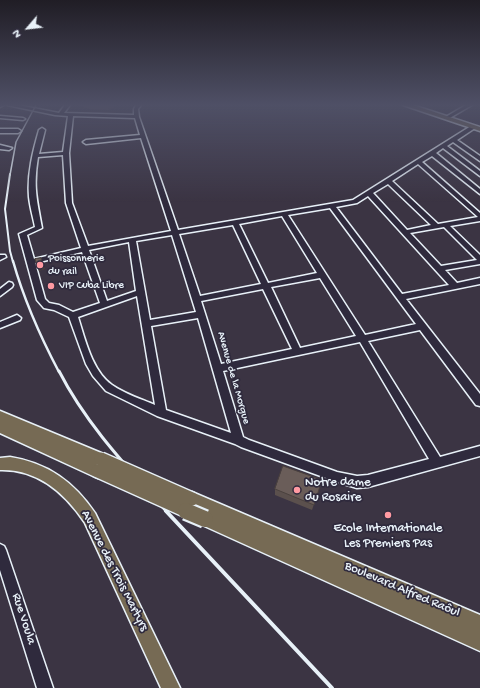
<!DOCTYPE html>
<html>
<head>
<meta charset="utf-8">
<style>
  body { margin:0 }
  #map { position:relative; width:480px; height:688px; overflow:hidden; background:#3b3443; font-family:"Gochi Hand",sans-serif }
  canvas { display:block }
  .north { position:absolute; left:8px; top:8px; width:40px; height:40px; -webkit-text-stroke:3px #2f2a3d; paint-order:stroke; rotate:242deg; font-size:11px; font-weight:700; line-height:16px; text-align:center; color:#e8f1f8 }
  .north::after { content:''; display:block; margin:auto; width:14px; height:18px; background:#e8f1f8; clip-path:polygon(50% 0,100% 100%,50% 72%,0 100%) }
</style>
</head>
<body>
<div id="map">
<canvas width="480" height="688"></canvas>
<div class="north">N</div>
</div>
<script>
const g = document.querySelector('canvas').getContext('2d');
g.lineJoin = 'round';
function trace(path, color, width, dash) {
  g.strokeStyle = color;
  g.lineWidth = width;
  g.lineCap = dash ? 'butt' : 'round';
  g.setLineDash(dash || []);
  g.stroke(path);
}
function fill(path, color) {
  g.fillStyle = color;
  g.fill(path, 'evenodd');
}
function label(font, color, halo, rows, align = 'center') {
  g.font = font + ' "Gochi Hand",sans-serif';
  g.lineWidth = 3.5;
  g.setLineDash([]);
  g.textBaseline = 'middle';
  g.strokeStyle = halo;
  g.fillStyle = color;
  for (const [text, x, y, turn = 0] of rows) {
    g.save();
    g.translate(x, y);
    g.rotate((+turn || 0) * Math.PI / 180);
    g.textAlign = isNaN(turn) ? turn : align;
    if (halo) g.strokeText(text, 0, 0);
    g.fillText(text, 0, 0);
    g.restore();
  }
}
const minor = new Path2D(`
  M 0,105 L 4,105 L 0,107 Z
  M 7,105 L 18,105 L 59,113 L 65,105 L 70,105 L 64,113 L 134,115 L 134,109 L 136,105 L 141,105 L 138,109 L 139,117 L 178,230 L 353,200 L 471,126 L 475,126 L 475,128 L 457,140 L 480,156 L 480,161 L 453,142 L 447,146 L 480,171 L 480,176 L 443,148 L 436,153 L 480,189 L 480,194 L 432,156 L 422,162 L 480,213 L 480,221 L 450,226 L 480,255 L 480,264 L 445,270 L 457,283 L 480,278 L 480,284 L 406,299 L 480,394 L 480,406 L 476,405 L 420,330 L 368,341 L 440,457 L 480,446 L 480,456 L 368,487 L 357,488 L 337,482 L 241,447 L 235,444 L 157,416 L 106,391 L 93,376 L 86,364 L 69,317 L 54,310 L 44,308 L 37,300 L 19,234 L 35,227 C 33,217 30,207 29,197 C 27,174 33,151 39,130 L 42,128 L 45,130 L 39,154 L 63,152 L 68,116 L 55,115 ZM 73,116 L 135,118 L 140,135 L 86,140 L 83,142 L 86,144 L 141,138 L 171,231 L 88,246 L 72,203 L 69,153 ZM 63,155 L 66,203 L 81,248 L 34,259 L 27,235 L 42,228 C 37,200 33,187 38,157 ZM 418,164 L 478,217 L 438,224 L 392,181 ZM 388,184 L 431,225 L 407,230 L 373,193 ZM 368,196 L 449,285 L 402,294 L 336,207 L 357,203 ZM 330,208 L 416,324 L 365,335 L 288,215 ZM 282,216 L 317,273 L 268,283 L 239,224 ZM 233,225 L 261,284 L 200,296 L 179,234 ZM 444,227 L 477,260 L 441,266 L 410,233 ZM 172,235 L 196,312 L 150,320 L 136,241 ZM 129,242 L 136,291 L 107,301 L 89,250 ZM 82,252 L 100,303 L 73,312 L 59,305 L 49,303 L 45,299 L 35,263 ZM 320,278 L 356,336 L 300,348 L 271,287 ZM 263,289 L 292,349 L 221,364 L 201,301 ZM 137,296 L 155,405 C 141,399 125,394 112,385 C 92,371 85,339 78,317 ZM 198,318 L 231,433 L 166,410 L 151,326 ZM 360,342 L 429,459 L 368,475 L 357,476 L 337,472 L 249,440 L 243,437 L 223,371 Z
  M 466,105 L 472,105 L 448,119 L 444,118 Z
  M 0,116 L 23,118 L 25,119 L 23,120 L 0,118 Z
  M 0,129 L 18,129 L 21,131 L 18,133 L 0,133 Z
  M 0,145 L 12,148 L 9,150 L 0,149 Z
  M 0,255 L 5,255 L 6,257 L 0,260 Z
  M 9,282 L 12,283 L 13,285 L 12,287 L 0,296 L 0,289 Z
  M 17,315 L 21,318 L 20,320 L 0,328 L 0,322 Z
  M 0,544 L 4,546 L 6,550 L 53,688 L 37,688 L 0,570 Z`);
const major = new Path2D(`
  M 403,105 L 413,105 L 480,127 L 480,131 Z
  M 0,411 L 106,455 L 108,459 L 106,463 L 101,465 L 96,464 L 103,466 L 105,471 L 103,476 L 98,478 L 93,476 L 0,433 Z
  M 10,457 C 48,463 74,482 95,513 L 180,688 L 161,688 L 85,523 C 65,493 38,469 0,470 L 0,458 Z
  M 192,492 L 480,615 L 480,633 L 390,593 L 480,633 L 480,651 L 200,524 L 198,519 L 200,514 L 204,512 L 187,504 L 185,499 L 187,494 Z`);
const railFar4 = new Path2D(`
  M 10,175 L 16,142 L 36,105`);
const railFar3 = new Path2D(`
  M 10,174 L 5,209 L 10,251 L 13,262`);
const railFar2 = new Path2D(`
  M 13,261 C 24,300 40,336 59,372`);
const railFar1 = new Path2D(`
  M 59,371 C 86,424 127,467 167,512`);
const rail = new Path2D(`
  M 166,511 L 332,688`);
const majorBridgeFar1 = new Path2D(`
  M 101,459 L 192,499
  M 98,471 L 189,512`);
const majorBridge = new Path2D(`
  M 186,511 L 205,519`);
const wall = new Path2D(`
  M 78,105 L 117,105 L 109,110 L 89,109 Z
  M 322,480 L 312,510 L 275,495 L 275,489 Z`);
const shadedWall = new Path2D(`
  M 108,105 L 117,105 L 109,110 Z
  M 41,258 L 45,269 L 39,271 L 37,266 Z`);
const building = new Path2D(`
  M 41,258 L 42,264 L 37,266 L 35,259 Z
  M 283,466 L 322,480 L 314,505 L 275,489 Z`);
const markers = [
  [40,265,4,"#ff9aa2"],
  [51,286,4,"#ff9aa2"],
  [297,490,4,"#ff9aa2"],
  [388,515,4,"#ff9aa2"]
];
const poiNames = [
  ["Poissonnerie",48,259],
  ["du rail",48,272],
  ["VIP Cuba Libre",59,286]
];
const streetNames = [
  ["Avenue de la Morgue",233,378,74]
];
const nearPoinames = [
  ["Notre dame",305,483],
  ["du Rosaire",305,498],
  ["Ecole Internationale",388,529,"center"],
  ["Les Premiers Pas",388,544,"center"]
];
const nearStreetnames = [
  ["Avenue des Trois Martyrs",114,571,63],
  ["Boulevard Alfred Raôul",402,590,23],
  ["Rue Voula",23,619,72]
];
trace(minor, '#e8f1f8', 3);
trace(major, '#e8f1f8', 3);
fill(minor, '#2f2a3d');
fill(major, '#766a54');
trace(railFar4, '#e8f1f8', 1.5);
trace(railFar3, '#e8f1f8', 2);
trace(railFar2, '#e8f1f8', 2.5);
trace(railFar1, '#e8f1f8', 3);
trace(rail, '#e8f1f8', 4);
trace(majorBridgeFar1, '#e8f1f8', 16, []);
trace(majorBridge, '#e8f1f8', 20, []);
trace(majorBridgeFar1, '#766a54', 13);
trace(majorBridge, '#766a54', 16);
fill(wall, '#5b504d');
fill(shadedWall, '#4a413e');
fill(building, '#6a5d59');
trace(building, '#4a413e', 1);
const sky = g.createLinearGradient(0, 0, 0, 202);
sky.addColorStop(0, '#201d25');
sky.addColorStop(0.52, '#4f5066');
sky.addColorStop(1, '#4f506600');
g.fillStyle = sky;
g.fillRect(0, 0, 480, 202);
for (const [x, y, r, color] of markers) {
  const dot = new Path2D();
  dot.arc(x, y, r, 0, 2 * Math.PI);
  g.fillStyle = color;
  g.fill(dot);
  trace(dot, '#2f2a3d', 1.5);
}
label('11px', '#e8f1f8', '#2f2a3d', poiNames, 'left');
label('11px', '#e8f1f8', '#2f2a3d', streetNames);
label('13px', '#e8f1f8', '#2f2a3d', nearPoinames, 'left');
label('13px', '#e8f1f8', '#2f2a3d', nearStreetnames);
</script>
</body>
</html>
